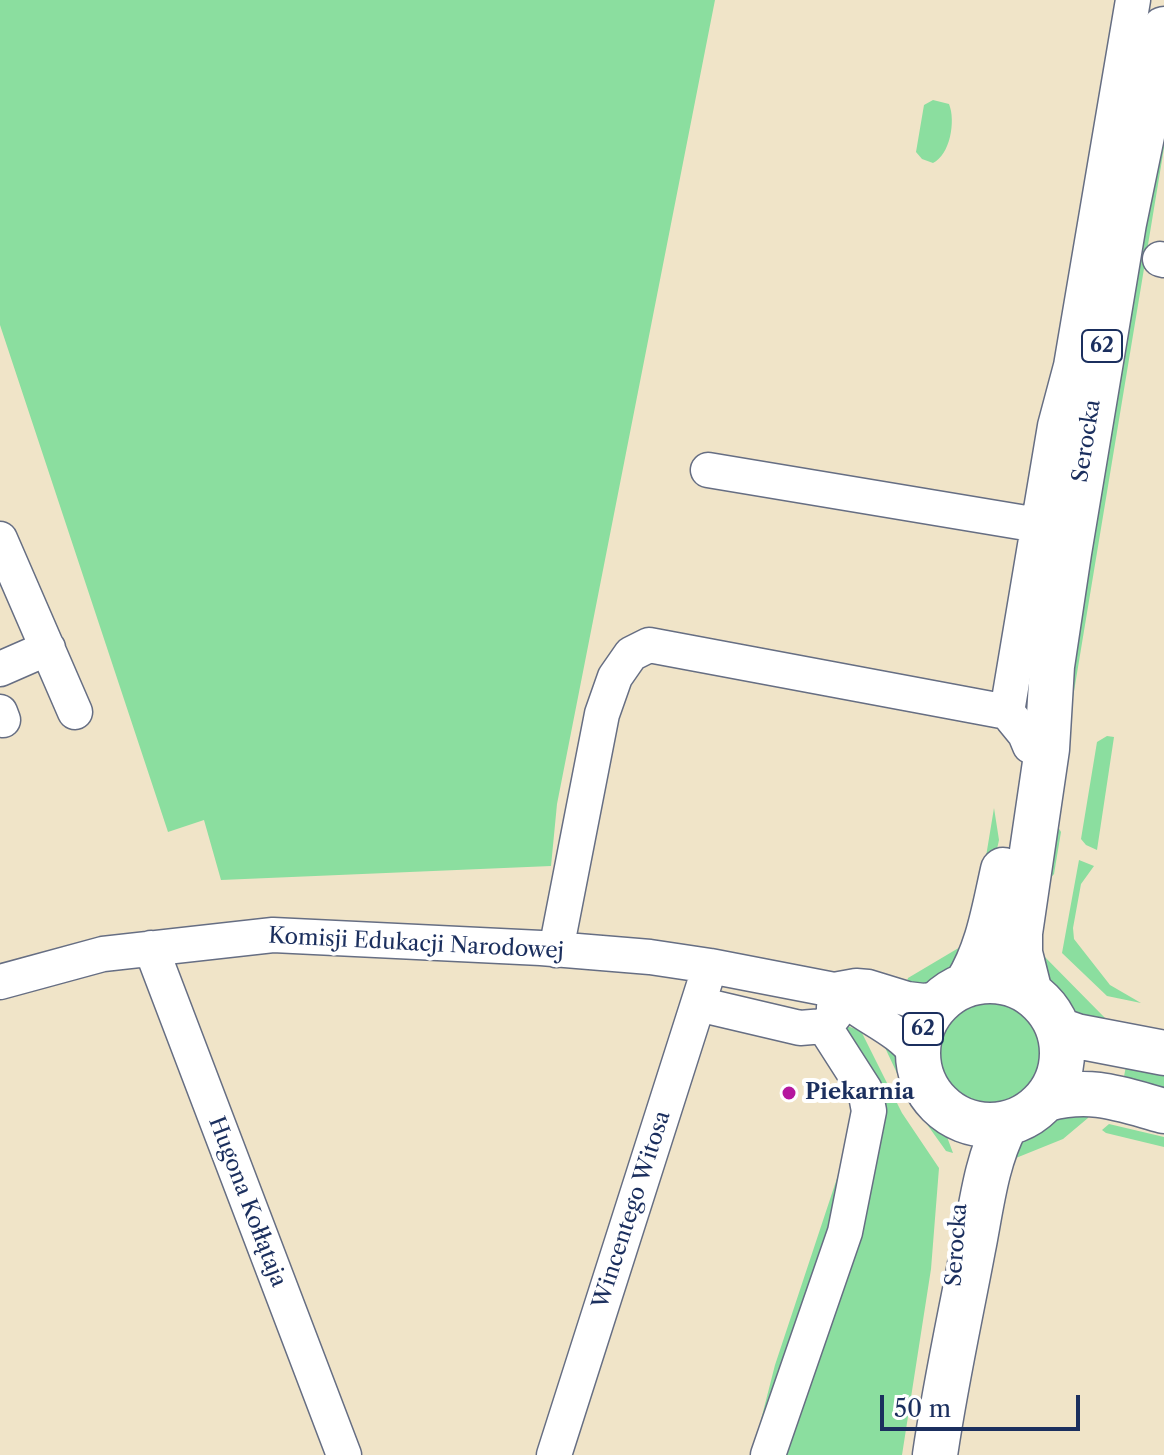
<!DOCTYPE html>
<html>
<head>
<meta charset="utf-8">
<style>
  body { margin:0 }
  #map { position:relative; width:1164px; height:1455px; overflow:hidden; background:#f0e4c8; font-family:"Libre Caslon Text",serif }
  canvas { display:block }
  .scale { position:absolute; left:880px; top:1395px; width:200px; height:36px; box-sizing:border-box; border:4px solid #1b2f5e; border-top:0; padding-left:10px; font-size:24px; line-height:28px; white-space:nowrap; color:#1b2f5e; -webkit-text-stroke:6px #fff; paint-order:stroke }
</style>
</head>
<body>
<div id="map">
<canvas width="1164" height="1455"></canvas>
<div class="scale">50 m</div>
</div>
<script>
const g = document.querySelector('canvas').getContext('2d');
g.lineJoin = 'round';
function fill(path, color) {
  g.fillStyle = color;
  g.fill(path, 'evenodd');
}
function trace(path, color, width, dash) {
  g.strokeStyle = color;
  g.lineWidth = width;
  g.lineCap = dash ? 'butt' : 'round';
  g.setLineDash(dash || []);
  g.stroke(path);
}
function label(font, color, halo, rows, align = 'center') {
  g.font = font + ' "Libre Caslon Text",serif';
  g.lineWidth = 8;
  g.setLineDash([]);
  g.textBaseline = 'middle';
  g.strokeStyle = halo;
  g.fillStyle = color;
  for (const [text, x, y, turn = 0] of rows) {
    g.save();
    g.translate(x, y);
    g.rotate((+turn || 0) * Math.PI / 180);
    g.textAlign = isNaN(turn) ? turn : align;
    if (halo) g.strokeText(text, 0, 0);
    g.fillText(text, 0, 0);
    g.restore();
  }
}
const green = new Path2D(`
  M 0,0 L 715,0 L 557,804 L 551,866 L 221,880 L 204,820 L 168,832 L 0,325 Z
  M 933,100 L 949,104 C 956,121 950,155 933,163 L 922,159 L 916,152 L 924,105 Z
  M 1164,122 L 1164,148 L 1053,818 L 1061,832 L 1054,874 L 1043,887 L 1070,658 Z
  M 1107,736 L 1114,737 L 1097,850 L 1086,845 L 1081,839 L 1097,742 Z
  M 994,808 L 999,840 L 983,912 L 977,911 Z
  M 1079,860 L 1094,866 L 1081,884 L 1073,928 L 1074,939 L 1110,985 L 1141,1003 L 1107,996 L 1062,953 Z
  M 972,940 C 948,981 953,980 905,987 L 908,978 Z
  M 1037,949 L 1106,1019 L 1107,1024 L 1076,1017 L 1044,978 Z
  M935 1054a56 56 0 1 1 112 0a56 56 0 1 1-112 0Z
  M 839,1023 L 861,1031 L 902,1113 L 939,1168 L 931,1269 L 902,1455 L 752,1455 L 775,1365 L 856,1121 Z
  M 881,1039 L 908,1066 L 915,1090 L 943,1126 L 953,1153 L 946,1151 L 909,1099 Z
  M 1126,1066 L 1164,1070 L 1164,1099 L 1122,1087 Z
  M 1089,1112 L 1088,1118 L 1063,1139 L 1006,1162 L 1019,1138 L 1038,1129 L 1055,1117 Z
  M 1109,1124 L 1164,1137 L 1164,1147 L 1106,1133 L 1102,1130 Z`);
const minor = new Path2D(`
  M 1160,259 L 1164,260
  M 708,470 L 1038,525
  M 0,539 L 75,712
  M 0,669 L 48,648
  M 0,712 L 3,720
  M 1007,712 L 1055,426 L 1071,366 L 1133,0
  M 151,948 L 344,1455
  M 556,950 L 602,714 L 615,677 L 631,654 L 649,645 L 1007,712 L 1025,734 L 1030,746
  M 0,982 L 103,954 L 273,935 L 541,948 L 650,957 L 710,966 L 834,990 L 856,986 L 868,987 L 907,999 L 924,1001 L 944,998
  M 834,990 C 861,1017 895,1025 918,1055
  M 698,1004 L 800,1028 L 824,1026 L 834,1016 L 834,1007
  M 554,1455 L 710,966
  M 768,1455 L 845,1232 L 869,1111 L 865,1090 L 824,1026`);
const major = new Path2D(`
  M918 1053a72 72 0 1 1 144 0a72 72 0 1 1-144 0Z
  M 966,985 C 988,950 994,910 1003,870
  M 1030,993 L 1020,953 L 1020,933 L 1047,749 L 1052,666 L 1069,553 L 1124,223 L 1164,29
  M 1059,1030 L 1076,1036 L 1164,1053
  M 1047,1099 C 1092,1087 1120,1099 1164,1111
  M 935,1455 C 945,1386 960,1318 973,1249 C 981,1209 986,1161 1006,1124`);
const markers = [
  [789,1093,8,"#b5179e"]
];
const shields = [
  [1102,346,40],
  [923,1029,40]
];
const shieldNames = [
  ["62",1102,346],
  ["62",923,1029]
];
const streetNames = [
  ["Serocka",1087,441,-81],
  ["Komisji Edukacji Narodowej",416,944,3],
  ["Hugona Kołłątaja",247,1202,69],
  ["Wincentego Witosa",632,1210,-72],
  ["Serocka",957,1245,-86]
];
const poiNames = [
  ["Piekarnia",805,1093]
];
fill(green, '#8bde9f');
trace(minor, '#666e83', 37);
trace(major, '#666e83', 47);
trace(minor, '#fff', 34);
trace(major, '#fff', 44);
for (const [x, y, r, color] of markers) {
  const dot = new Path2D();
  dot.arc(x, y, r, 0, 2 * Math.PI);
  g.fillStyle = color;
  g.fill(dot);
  trace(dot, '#fff', 3);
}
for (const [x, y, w] of shields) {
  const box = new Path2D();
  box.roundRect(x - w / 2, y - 16, w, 32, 6);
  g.fillStyle = '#fff';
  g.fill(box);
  trace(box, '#1b2f5e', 2);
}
label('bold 20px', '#1b2f5e', null, shieldNames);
label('22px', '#1b2f5e', '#fff', streetNames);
label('bold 22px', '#1b2f5e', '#fff', poiNames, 'left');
</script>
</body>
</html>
